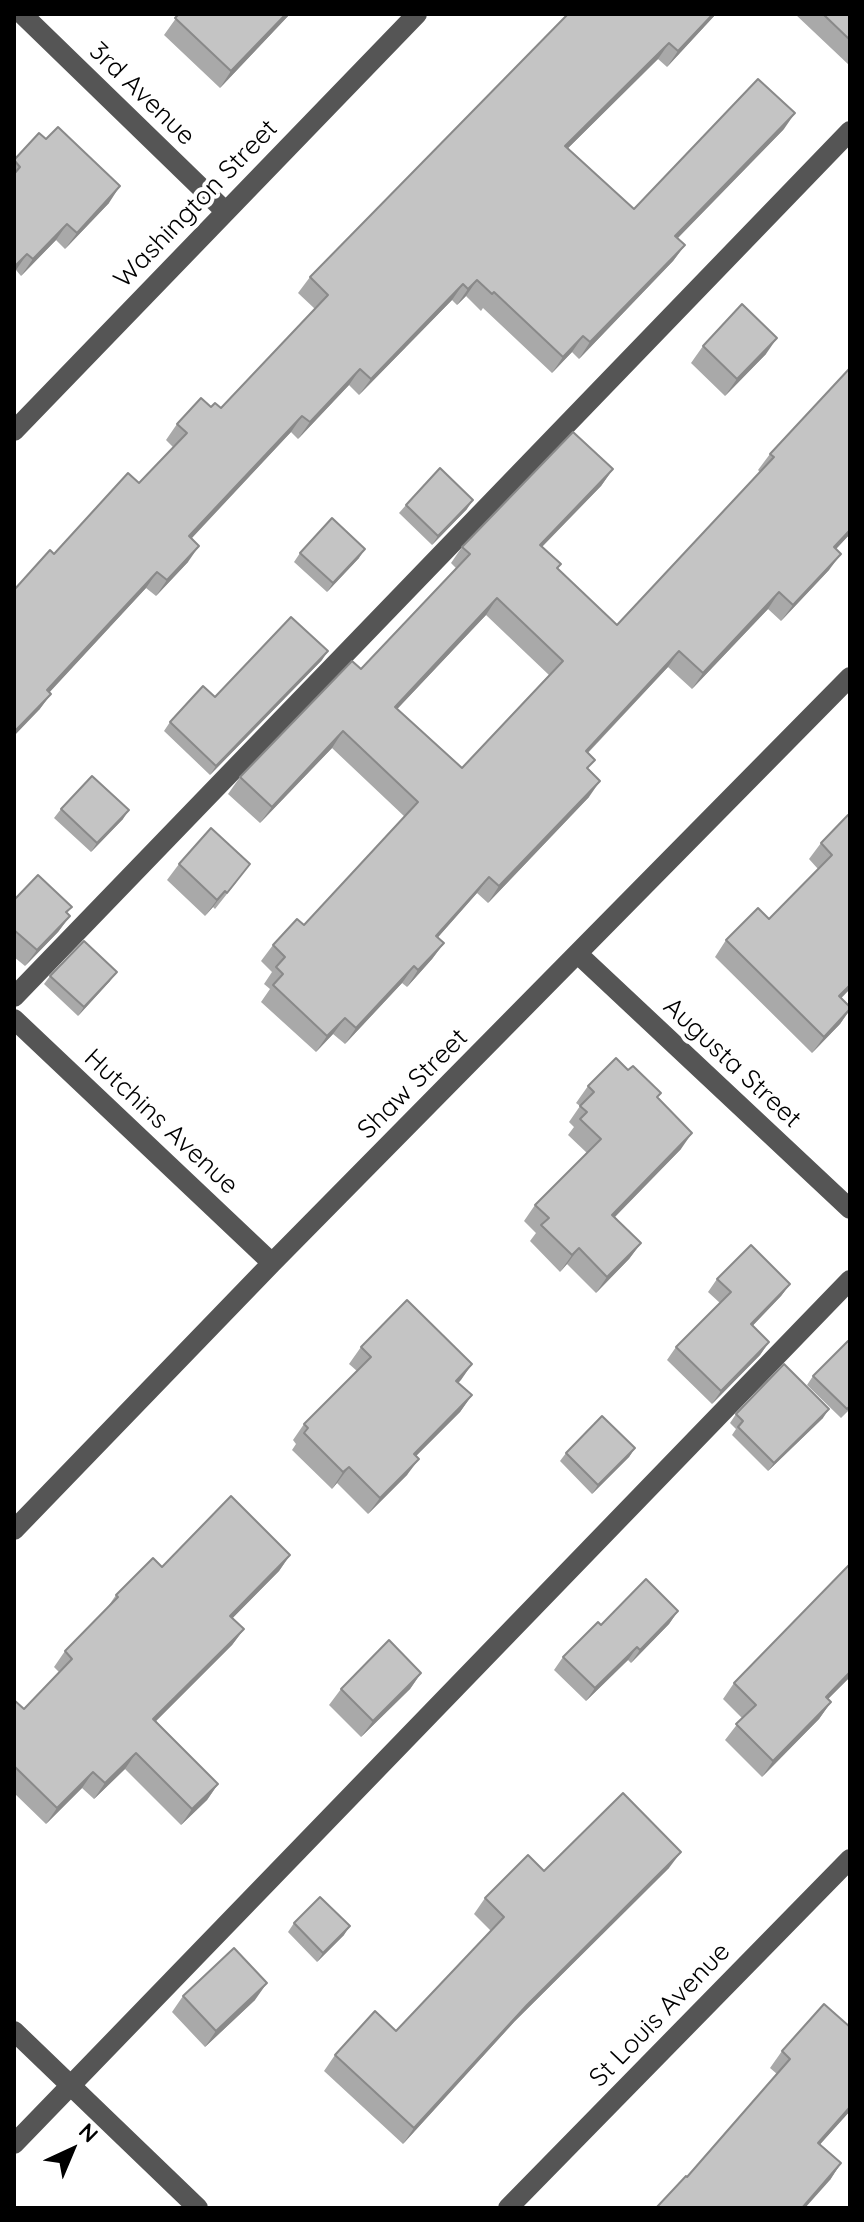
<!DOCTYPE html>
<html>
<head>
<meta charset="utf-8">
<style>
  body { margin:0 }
  #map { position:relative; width:864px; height:2222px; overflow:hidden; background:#fff; font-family:Quicksand,sans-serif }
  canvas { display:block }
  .frame { position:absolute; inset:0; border:16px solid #000; pointer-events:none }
  .north { position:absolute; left:32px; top:2110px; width:80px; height:80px; -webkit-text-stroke:6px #fff; paint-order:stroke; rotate:44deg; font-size:22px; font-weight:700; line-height:32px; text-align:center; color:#000 }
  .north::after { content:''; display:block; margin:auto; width:28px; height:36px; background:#000; clip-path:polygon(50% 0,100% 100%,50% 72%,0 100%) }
</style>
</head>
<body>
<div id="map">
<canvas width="864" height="2222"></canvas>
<div class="frame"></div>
<div class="north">N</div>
</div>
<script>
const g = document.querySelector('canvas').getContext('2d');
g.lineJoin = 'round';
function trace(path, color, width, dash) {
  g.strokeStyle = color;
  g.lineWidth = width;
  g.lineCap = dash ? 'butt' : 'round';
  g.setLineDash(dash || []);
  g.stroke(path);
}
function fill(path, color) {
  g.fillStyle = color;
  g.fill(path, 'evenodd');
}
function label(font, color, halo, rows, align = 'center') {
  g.font = font + ' Quicksand,sans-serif';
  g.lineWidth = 8;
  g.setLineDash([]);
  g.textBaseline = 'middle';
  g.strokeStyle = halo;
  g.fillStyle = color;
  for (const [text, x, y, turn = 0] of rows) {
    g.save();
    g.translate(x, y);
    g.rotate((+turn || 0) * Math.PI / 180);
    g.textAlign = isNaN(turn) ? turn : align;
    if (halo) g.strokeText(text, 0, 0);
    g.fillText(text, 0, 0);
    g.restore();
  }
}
const minor = new Path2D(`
  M 22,14 L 225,211
  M 14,431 L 417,14
  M 579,955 L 850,1209
  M 14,997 L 850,131
  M 14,1019 L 272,1263
  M 14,1530 L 272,1263 L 850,677
  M 14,2031 L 198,2208
  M 14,2144 L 850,1280
  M 508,2208 L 850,1859`);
const wall = new Path2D(`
  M 179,14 L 290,14 L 220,88 L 164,35 Z
  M 568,14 L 716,14 L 667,67 L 658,59 L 568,148 L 634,209 L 784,129 L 678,238 L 685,245 L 673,261 L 579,359 L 572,352 L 552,373 L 483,308 L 481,311 L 466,296 L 457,305 L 452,300 L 359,395 L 349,385 L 298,439 L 291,432 L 191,538 L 188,562 L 156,596 L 146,588 L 49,692 L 51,694 L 39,710 L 54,554 L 139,483 L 173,447 L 166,440 L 177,424 L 211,407 L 221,408 L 315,309 L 298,293 L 310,277 Z
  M 795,14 L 850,14 L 850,66 Z
  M 14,160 L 109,203 L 65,249 L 56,240 L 21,276 L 16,270 L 14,272 Z
  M 703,346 L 766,354 L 725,396 L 691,363 Z
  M 850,368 L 850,534 L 836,549 L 829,570 L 781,621 L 768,609 L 692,689 L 668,667 L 588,753 L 589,797 L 488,903 L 477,893 L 438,937 L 444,943 L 432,959 L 407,987 L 402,983 L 345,1044 L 333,1034 L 316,1052 L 261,1002 L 270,989 L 264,984 L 272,972 L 261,961 L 273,945 L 304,925 L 405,817 L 332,748 L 260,823 L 228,794 L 240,777 L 361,669 L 456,568 L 451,563 L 462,547 L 613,469 L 601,486 L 542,547 L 561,564 L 557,569 L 617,625 L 760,472 L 758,470 L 770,454 ZM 486,615 L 549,675 L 462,768 L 397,709 Z
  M 406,505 L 467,509 L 432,545 L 399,513 Z
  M 300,553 L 359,558 L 327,592 L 294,562 Z
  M 322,660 L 210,775 L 164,731 L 170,722 L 215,697 Z
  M 61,809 L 123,819 L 91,852 L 54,818 Z
  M 848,815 L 841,998 L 850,1010 L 840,1024 L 812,1053 L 715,957 L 726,940 L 769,919 L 818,869 L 809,859 L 821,843 Z
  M 179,864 L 238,880 L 215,909 L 213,907 L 205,916 L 167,880 Z
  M 14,900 L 72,907 L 67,913 L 70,916 L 58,932 L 25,966 L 14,957 Z
  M 50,976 L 110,981 L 78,1016 L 44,984 Z
  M 588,1086 L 658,1098 L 681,1149 L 615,1217 L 641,1243 L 629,1259 L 596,1293 L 567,1264 L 560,1272 L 530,1241 L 536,1233 L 524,1221 L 535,1205 L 587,1153 L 568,1135 L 574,1127 L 569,1122 L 580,1106 L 576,1103 Z
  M 717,1279 L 790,1284 L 781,1296 L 752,1326 L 769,1342 L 760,1355 L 712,1404 L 667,1360 L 676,1347 L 720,1303 L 708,1292 Z
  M 850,1344 L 850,1409 L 841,1418 L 807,1385 L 813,1376 Z
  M 361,1347 L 472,1364 L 458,1383 L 472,1395 L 460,1412 L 416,1456 L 407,1475 L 368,1514 L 337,1483 L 332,1489 L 292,1450 L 296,1444 L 293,1440 L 304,1424 L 357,1371 L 349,1364 Z
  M 736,1414 L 823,1418 L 768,1471 L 732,1435 L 736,1429 L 730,1423 Z
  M 635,1448 L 629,1457 L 592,1494 L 560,1461 L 566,1453 Z
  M 290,1555 L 279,1571 L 232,1618 L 244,1629 L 232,1645 L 156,1721 L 218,1784 L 207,1800 L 181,1825 L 125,1769 L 94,1799 L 82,1788 L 46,1824 L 14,1793 L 14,1700 L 24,1709 L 59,1672 L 54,1667 L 65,1651 L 105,1611 L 116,1595 L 162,1567 Z
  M 850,1564 L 850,1677 L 828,1699 L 831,1702 L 819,1719 L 762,1777 L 725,1740 L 742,1718 L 723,1699 L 734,1683 Z
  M 678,1611 L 669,1624 L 631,1663 L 628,1660 L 586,1701 L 554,1670 L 563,1657 Z
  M 421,1673 L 410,1689 L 361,1737 L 329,1705 L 341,1689 Z
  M 669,1868 L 515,2021 L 403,2144 L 324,2071 L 335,2055 L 396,2031 L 491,1931 L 474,1914 L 485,1898 L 544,1871 Z
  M 294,1923 L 344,1935 L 317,1962 L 288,1932 Z
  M 183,1996 L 255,2000 L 205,2047 L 172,2012 Z
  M 850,2027 L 850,2111 L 820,2144 L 841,2163 L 830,2180 L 687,2177 L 777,2074 L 770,2068 L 782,2051 Z`);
const shadedWall = new Path2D(`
  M 286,14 L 290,14 L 220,88 L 231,71 Z
  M 713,14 L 716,14 L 667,67 L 678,51 Z
  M 669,43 L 658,59 L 554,162 L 565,146 Z
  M 795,113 L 784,129 L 664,252 L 675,236 Z
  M 120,186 L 109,203 L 65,249 L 77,233 Z
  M 67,224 L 56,240 L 21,276 L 33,259 Z
  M 685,245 L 673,261 L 579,359 L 590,342 Z
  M 27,254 L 16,270 L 14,272 L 14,267 Z
  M 477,280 L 466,296 L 457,305 L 468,289 Z
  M 463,284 L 452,300 L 359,395 L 371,379 Z
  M 583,336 L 572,352 L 552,373 L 563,357 Z
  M 777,338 L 766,354 L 725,396 L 737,379 Z
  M 360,369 L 349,385 L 298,439 L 310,422 Z
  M 302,416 L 291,432 L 178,553 L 189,536 Z
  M 613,469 L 601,486 L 528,561 L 540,545 Z
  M 473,500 L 467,509 L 432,545 L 438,536 Z
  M 850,530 L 850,534 L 822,564 L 834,547 Z
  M 199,546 L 188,562 L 156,596 L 167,580 Z
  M 365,549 L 359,558 L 327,592 L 333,583 Z
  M 841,554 L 829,570 L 781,621 L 793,605 Z
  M 157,572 L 146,588 L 36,707 L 47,690 Z
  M 779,592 L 768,609 L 692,689 L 703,673 Z
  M 497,598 L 486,615 L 384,723 L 395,707 Z
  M 328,651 L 322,660 L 210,775 L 216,766 Z
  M 679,651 L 668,667 L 574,767 L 586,751 Z
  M 51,694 L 39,710 L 14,736 L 14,732 Z
  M 343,731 L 332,748 L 260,823 L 272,807 Z
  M 600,781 L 589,797 L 488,903 L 499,886 Z
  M 129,810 L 123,819 L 91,852 L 97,843 Z
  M 489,877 L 477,893 L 425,952 L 436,936 Z
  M 225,891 L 213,907 L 205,916 L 217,900 Z
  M 70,916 L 58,932 L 25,966 L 37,950 Z
  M 444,943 L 432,959 L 407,987 L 418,970 Z
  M 414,966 L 402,983 L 345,1044 L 356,1028 Z
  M 117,972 L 110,981 L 78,1016 L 84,1007 Z
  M 850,985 L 850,989 L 827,1013 L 839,996 Z
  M 850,1009 L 840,1024 L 812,1053 L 824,1037 Z
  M 345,1018 L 333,1034 L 316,1052 L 327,1036 Z
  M 692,1133 L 681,1149 L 601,1231 L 612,1215 Z
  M 641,1243 L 629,1259 L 596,1293 L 607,1277 Z
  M 579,1248 L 567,1264 L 560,1272 L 572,1255 Z
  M 790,1284 L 781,1296 L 742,1337 L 751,1324 Z
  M 769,1342 L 760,1355 L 712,1404 L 721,1391 Z
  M 472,1364 L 461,1380 L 445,1397 L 456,1381 Z
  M 472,1395 L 460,1412 L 402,1470 L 414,1454 Z
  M 829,1409 L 823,1418 L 768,1471 L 774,1463 Z
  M 635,1448 L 629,1457 L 592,1494 L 598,1485 Z
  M 419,1459 L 407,1475 L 368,1514 L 380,1498 Z
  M 349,1467 L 337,1483 L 332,1489 L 343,1472 Z
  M 290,1555 L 279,1571 L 219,1632 L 230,1616 Z
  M 678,1611 L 669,1624 L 631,1663 L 640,1650 Z
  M 244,1629 L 232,1645 L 142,1735 L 153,1719 Z
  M 637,1647 L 628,1660 L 586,1701 L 595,1688 Z
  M 850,1672 L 850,1677 L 814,1713 L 826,1697 Z
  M 421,1673 L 410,1689 L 361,1737 L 373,1721 Z
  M 831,1702 L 819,1719 L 762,1777 L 773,1761 Z
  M 136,1753 L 125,1769 L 94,1799 L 105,1783 Z
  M 93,1772 L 82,1788 L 46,1824 L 57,1808 Z
  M 218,1784 L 207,1800 L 181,1825 L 192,1809 Z
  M 681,1852 L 669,1868 L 515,2021 L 403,2144 L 414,2128 L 527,2005 Z
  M 350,1926 L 344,1935 L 317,1962 L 323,1953 Z
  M 267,1983 L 255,2000 L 205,2047 L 216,2031 Z
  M 850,2107 L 850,2111 L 807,2159 L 818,2143 Z
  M 841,2163 L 830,2180 L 805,2208 L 802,2208 Z`);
const building = new Path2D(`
  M 179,14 L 286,14 L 231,71 L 175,18 Z
  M 568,14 L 713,14 L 678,51 L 669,43 L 565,146 L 634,209 L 758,79 L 795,113 L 675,236 L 685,245 L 590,342 L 583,336 L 563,357 L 494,292 L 492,294 L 477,280 L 468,289 L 463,284 L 371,379 L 360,369 L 310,422 L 302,416 L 189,536 L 199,546 L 167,580 L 157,572 L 47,690 L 51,694 L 14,732 L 14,590 L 50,550 L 54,554 L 128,473 L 139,483 L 187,433 L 177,424 L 201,398 L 211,407 L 215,403 L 221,408 L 328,295 L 310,277 Z
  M 823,14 L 850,14 L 850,40 Z
  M 58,127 L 120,186 L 77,233 L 67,224 L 33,259 L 27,254 L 14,267 L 14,174 L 20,167 L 14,160 L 39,133 L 46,139 Z
  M 742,304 L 777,338 L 737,379 L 703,346 Z
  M 850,368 L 850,530 L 834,547 L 841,554 L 793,605 L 779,592 L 703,673 L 679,651 L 586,751 L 595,760 L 587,768 L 600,781 L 499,886 L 489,877 L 436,936 L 444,943 L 418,970 L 414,966 L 356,1028 L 345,1018 L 327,1036 L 273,985 L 283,974 L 276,967 L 285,957 L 273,945 L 297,919 L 304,925 L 418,802 L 343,731 L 272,807 L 240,777 L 352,661 L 361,669 L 470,554 L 462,547 L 573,432 L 613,469 L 540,545 L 561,564 L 557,568 L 617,625 L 774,457 L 770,454 ZM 497,598 L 563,661 L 462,768 L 395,707 Z
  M 440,468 L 473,500 L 438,536 L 406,505 Z
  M 332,518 L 365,549 L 333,583 L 300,553 Z
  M 291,617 L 328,651 L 216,766 L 170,722 L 203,686 L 215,697 Z
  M 92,776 L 129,810 L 97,843 L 61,809 Z
  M 848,815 L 850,817 L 850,985 L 839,996 L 850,1007 L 850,1009 L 824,1037 L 726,940 L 758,908 L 769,919 L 832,855 L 821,843 Z
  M 211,828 L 250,864 L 227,893 L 225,891 L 217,900 L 179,864 Z
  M 38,875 L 72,907 L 66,912 L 70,916 L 37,950 L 14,930 L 14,900 Z
  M 84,941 L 117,972 L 84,1007 L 50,976 Z
  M 616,1058 L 628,1070 L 633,1066 L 661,1093 L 657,1097 L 692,1133 L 612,1215 L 641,1243 L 607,1277 L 579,1248 L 572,1255 L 541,1225 L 549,1218 L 535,1205 L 601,1139 L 580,1119 L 587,1112 L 580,1106 L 594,1092 L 588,1086 Z
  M 751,1245 L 790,1284 L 751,1324 L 769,1342 L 721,1391 L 676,1347 L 731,1292 L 717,1279 Z
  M 407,1300 L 472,1364 L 456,1381 L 472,1395 L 414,1454 L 419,1459 L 380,1498 L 349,1467 L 343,1472 L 304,1433 L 308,1428 L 304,1424 L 371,1357 L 361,1347 Z
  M 848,1341 L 850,1344 L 850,1406 L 847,1409 L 813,1376 Z
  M 784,1364 L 829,1409 L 774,1463 L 738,1427 L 743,1421 L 736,1414 Z
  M 602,1416 L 635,1448 L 598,1485 L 566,1453 Z
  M 231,1496 L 290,1555 L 230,1616 L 244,1629 L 153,1719 L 218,1784 L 192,1809 L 136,1753 L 105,1783 L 93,1772 L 57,1808 L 14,1766 L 14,1700 L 24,1709 L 72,1659 L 65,1651 L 118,1597 L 116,1595 L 153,1558 L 162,1567 Z
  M 850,1564 L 850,1672 L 826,1697 L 831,1702 L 773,1761 L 736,1724 L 756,1705 L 734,1683 Z
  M 646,1579 L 678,1611 L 640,1650 L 637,1647 L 595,1688 L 563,1657 L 598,1622 L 601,1625 Z
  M 389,1640 L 421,1673 L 373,1721 L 341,1689 Z
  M 623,1793 L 681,1852 L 527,2005 L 414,2128 L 335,2055 L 375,2011 L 396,2031 L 504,1917 L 485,1898 L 528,1855 L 544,1871 Z
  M 320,1897 L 350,1926 L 323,1953 L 294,1923 Z
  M 234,1948 L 267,1983 L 216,2031 L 183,1996 Z
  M 824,2004 L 850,2027 L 850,2107 L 818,2143 L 841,2163 L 802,2208 L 656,2208 L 686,2176 L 687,2177 L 790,2059 L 782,2051 Z`);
const streetNames = [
  ["3rd Avenue",142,94,44],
  ["Washington Street",196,204,-46],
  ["Augusta Street",732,1063,43],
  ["Shaw Street",413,1084,-45],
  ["Hutchins Avenue",161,1122,43],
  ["St Louis Avenue",660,2015,-46]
];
trace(minor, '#555', 20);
fill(wall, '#a9a9a9');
fill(shadedWall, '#898989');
fill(building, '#c4c4c4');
trace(building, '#898989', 2);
label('26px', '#000', '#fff', streetNames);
</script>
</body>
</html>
